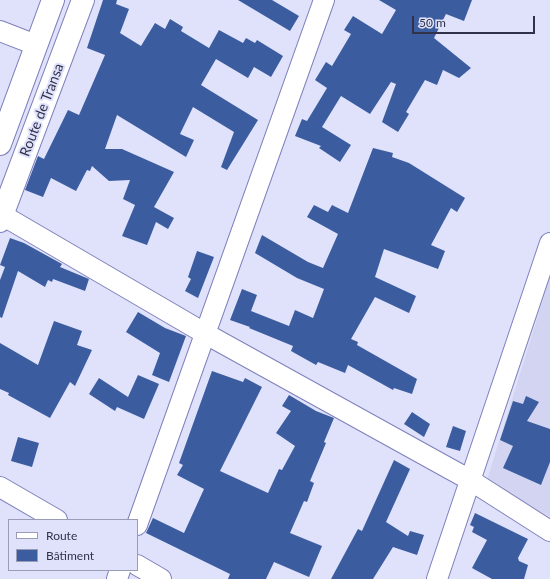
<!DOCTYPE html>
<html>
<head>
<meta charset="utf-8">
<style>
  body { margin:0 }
  #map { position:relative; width:550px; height:579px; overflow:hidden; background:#e0e2fc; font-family:Lato,sans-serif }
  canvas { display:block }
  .legend { position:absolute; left:8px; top:519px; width:130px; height:52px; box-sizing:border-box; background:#e0e2fc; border:1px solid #9a9cb5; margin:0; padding:5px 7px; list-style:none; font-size:12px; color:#31324a }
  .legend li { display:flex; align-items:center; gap:8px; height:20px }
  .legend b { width:20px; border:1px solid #9a9cb5 }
  .scale { position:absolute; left:412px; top:16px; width:123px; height:18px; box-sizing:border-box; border:2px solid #31324a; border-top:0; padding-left:5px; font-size:12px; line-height:14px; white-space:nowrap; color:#31324a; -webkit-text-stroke:3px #e0e2fc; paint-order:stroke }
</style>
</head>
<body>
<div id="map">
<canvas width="550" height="579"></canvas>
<ul class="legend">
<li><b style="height:5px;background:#fff"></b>Route</li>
<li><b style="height:11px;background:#3b5d9f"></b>Bâtiment</li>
</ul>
<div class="scale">50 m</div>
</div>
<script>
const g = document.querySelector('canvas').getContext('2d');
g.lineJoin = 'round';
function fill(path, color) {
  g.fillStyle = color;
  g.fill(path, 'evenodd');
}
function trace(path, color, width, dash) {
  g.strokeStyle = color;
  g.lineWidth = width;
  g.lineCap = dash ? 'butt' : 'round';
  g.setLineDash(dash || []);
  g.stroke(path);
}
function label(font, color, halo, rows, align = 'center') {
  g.font = font + ' Lato,sans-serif';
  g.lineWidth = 4;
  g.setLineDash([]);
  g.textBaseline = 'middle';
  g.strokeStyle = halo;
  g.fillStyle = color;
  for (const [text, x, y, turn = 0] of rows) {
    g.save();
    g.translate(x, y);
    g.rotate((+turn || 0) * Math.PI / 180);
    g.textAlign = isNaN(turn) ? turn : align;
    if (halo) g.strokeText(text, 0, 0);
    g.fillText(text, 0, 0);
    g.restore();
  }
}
const built = new Path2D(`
  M 550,277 L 550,517 L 487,480 Z`);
const building = new Path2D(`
  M 103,0 L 117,0 L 116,4 L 129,9 L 120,33 L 141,46 L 155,23 L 165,29 L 170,19 L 183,27 L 181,31 L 209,48 L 219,30 L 243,43 L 246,38 L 255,43 L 257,40 L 283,56 L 271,77 L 254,67 L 248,78 L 216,59 L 201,85 L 258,120 L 227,170 L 221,167 L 234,132 L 193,107 L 180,134 L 194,140 L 186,157 L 117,115 L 105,149 L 122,149 L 174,172 L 154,207 L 174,218 L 168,229 L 156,222 L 147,245 L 122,236 L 135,205 L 123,199 L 130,180 L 109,181 L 92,166 L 90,171 L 87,170 L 76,191 L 51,178 L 43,197 L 25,190 L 38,156 L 44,159 L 68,110 L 79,115 L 105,55 L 87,48 Z
  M 238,0 L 272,0 L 299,16 L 290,31 Z
  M 379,0 L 472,0 L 464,21 L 446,14 L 434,38 L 471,68 L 459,78 L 443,70 L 437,85 L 425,80 L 406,112 L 409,114 L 398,132 L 382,122 L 396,84 L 391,82 L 370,114 L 341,96 L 322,127 L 351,145 L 340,162 L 319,148 L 321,146 L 295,136 L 302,119 L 307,121 L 327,88 L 315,80 L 326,62 L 332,66 L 351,34 L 344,30 L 353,16 L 382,34 L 396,10 Z
  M 373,148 L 393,153 L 392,157 L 409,163 L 465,198 L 457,212 L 451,208 L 431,245 L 445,251 L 438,269 L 384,249 L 375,277 L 416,296 L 409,313 L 375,297 L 351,339 L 358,342 L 357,345 L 417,379 L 412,394 L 394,388 L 393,390 L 348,365 L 345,373 L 318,362 L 316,365 L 291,351 L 293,346 L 249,328 L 250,327 L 230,320 L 242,289 L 257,295 L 251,311 L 289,326 L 295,310 L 313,318 L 324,289 L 297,278 L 255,253 L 262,235 L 308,262 L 323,268 L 338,234 L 307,217 L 314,205 L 328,212 L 332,205 L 348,213 Z
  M 10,238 L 24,243 L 62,264 L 60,267 L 89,279 L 85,291 L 53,279 L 52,282 L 48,280 L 45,287 L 18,271 L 2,318 L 0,317 L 0,280 L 5,267 L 0,265 Z
  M 197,251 L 214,257 L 198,298 L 185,291 L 191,279 L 188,277 Z
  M 138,312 L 165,328 L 186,336 L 169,382 L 152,375 L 160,353 L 126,332 Z
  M 54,321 L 82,331 L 77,345 L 92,350 L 75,386 L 70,382 L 50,418 L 8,395 L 9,393 L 0,389 L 0,343 L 38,365 Z
  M 212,371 L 243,382 L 245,378 L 262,387 L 220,471 L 268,493 L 279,469 L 282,470 L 295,446 L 276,433 L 291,411 L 282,406 L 289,395 L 316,411 L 334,418 L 324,442 L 326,443 L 310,481 L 314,483 L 307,502 L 304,501 L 290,533 L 322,546 L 309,577 L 274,562 L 266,579 L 228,579 L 230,574 L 146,533 L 153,518 L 184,533 L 204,489 L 177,475 L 183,465 L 179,463 Z
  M 138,375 L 159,384 L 144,419 L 117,407 L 115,411 L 89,394 L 99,378 L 128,397 Z
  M 526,396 L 539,402 L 527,421 L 550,429 L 550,462 L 541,485 L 503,468 L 513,446 L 500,440 L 513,401 L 523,404 Z
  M 412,412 L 430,424 L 424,437 L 404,424 Z
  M 453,426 L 466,431 L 460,451 L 446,447 Z
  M 18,437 L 39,443 L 32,467 L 11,461 Z
  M 394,460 L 410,469 L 386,522 L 408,536 L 410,531 L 424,535 L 417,555 L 393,547 L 373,579 L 331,579 L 358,529 L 362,531 Z
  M 475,513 L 528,539 L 518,558 L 519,561 L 528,565 L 524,579 L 492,579 L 472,568 L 487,540 L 472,532 L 474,527 L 470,525 Z`);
const minor = new Path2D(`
  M 0,31 L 36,45
  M 2,215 L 206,334 L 470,480 L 550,531
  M 0,487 L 57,520
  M 137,525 L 324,0
  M 137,565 L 161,579
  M 117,579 L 120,570
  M 437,579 L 550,243`);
const major = new Path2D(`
  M 0,144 L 53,0
  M 0,221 L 83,0`);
const streetNames = [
  ["Route de Transa",42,110,-69]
];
fill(built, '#d2d4f1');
fill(building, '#3b5d9f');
trace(minor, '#7f80bb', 22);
trace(major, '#7f80bb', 24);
trace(minor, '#fff', 20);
trace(major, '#fff', 22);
label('14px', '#31324a', '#e0e2fc', streetNames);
</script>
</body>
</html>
